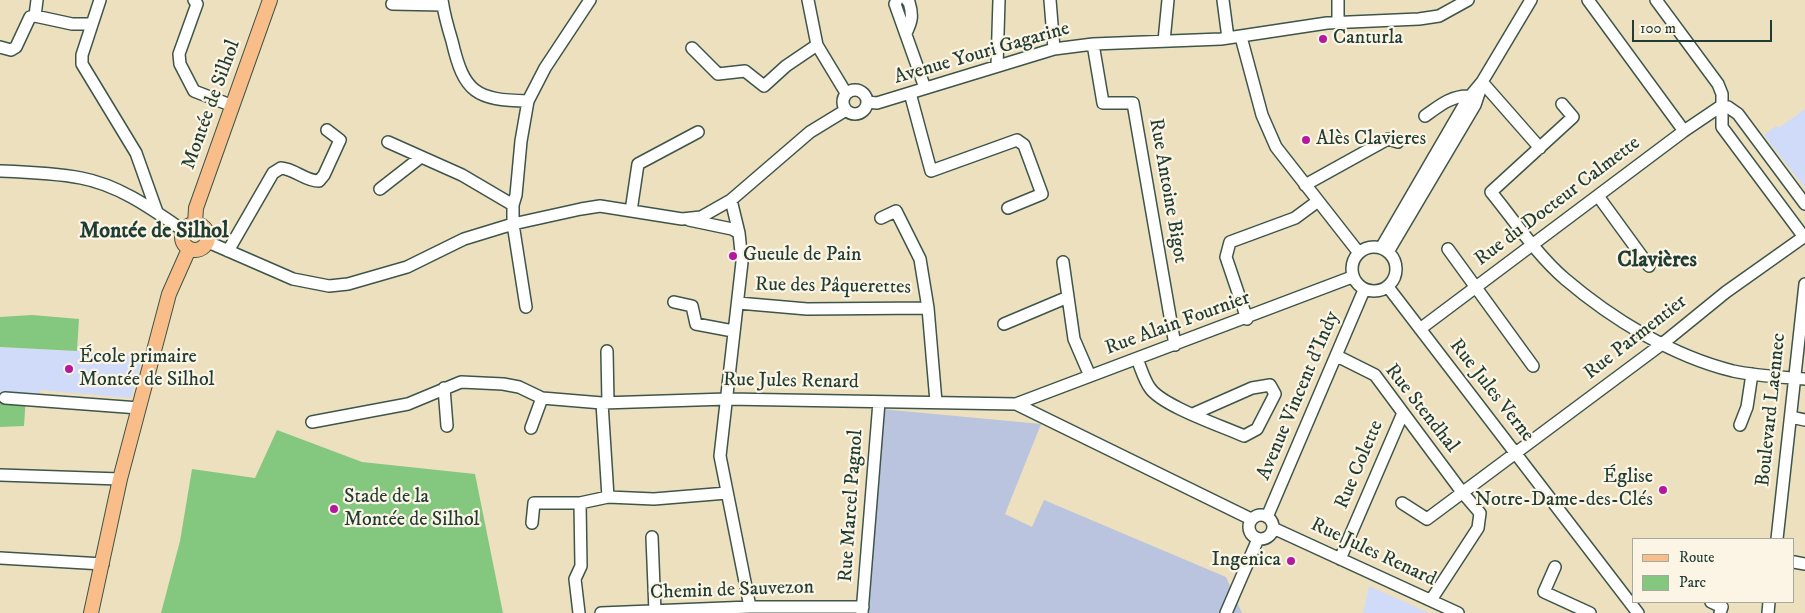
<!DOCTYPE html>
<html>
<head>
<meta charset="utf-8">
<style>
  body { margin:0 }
  #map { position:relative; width:1805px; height:613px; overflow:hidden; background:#ede0be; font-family:"IM FELL DW Pica",serif }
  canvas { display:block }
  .legend { position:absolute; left:1632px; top:538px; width:162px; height:65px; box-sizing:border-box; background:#fcf5e5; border:1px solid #a4ab9e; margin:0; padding:6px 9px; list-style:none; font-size:15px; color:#1f3d34 }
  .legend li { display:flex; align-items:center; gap:10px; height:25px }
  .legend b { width:25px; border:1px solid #a4ab9e }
  .scale { position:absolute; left:1632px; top:20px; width:140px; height:22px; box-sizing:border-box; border:2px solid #1f3d34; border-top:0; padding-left:6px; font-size:15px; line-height:18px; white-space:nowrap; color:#1f3d34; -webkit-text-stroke:4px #fcf5e5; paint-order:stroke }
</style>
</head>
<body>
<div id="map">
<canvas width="1805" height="613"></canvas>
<ul class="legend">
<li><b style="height:6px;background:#f8bd89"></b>Route</li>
<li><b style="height:14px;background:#84c77f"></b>Parc</li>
</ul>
<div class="scale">100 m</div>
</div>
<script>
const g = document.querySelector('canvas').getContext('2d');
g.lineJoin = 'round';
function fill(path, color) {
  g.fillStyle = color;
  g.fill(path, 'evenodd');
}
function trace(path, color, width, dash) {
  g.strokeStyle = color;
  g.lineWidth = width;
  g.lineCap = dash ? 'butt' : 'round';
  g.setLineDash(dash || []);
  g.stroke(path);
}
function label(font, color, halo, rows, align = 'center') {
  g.font = font + ' "IM FELL DW Pica",serif';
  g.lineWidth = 4.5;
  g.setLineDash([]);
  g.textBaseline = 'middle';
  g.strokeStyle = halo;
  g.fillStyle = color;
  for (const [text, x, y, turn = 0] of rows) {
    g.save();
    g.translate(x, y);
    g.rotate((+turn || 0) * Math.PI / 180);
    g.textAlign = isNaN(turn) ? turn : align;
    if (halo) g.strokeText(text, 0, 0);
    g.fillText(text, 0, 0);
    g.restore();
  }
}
const built = new Path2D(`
  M 1805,109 L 1805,188 L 1764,135 L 1776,126 L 1780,127 Z
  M 0,347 L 132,354 L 143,356 L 131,398 L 40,390 L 39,396 L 0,393 Z
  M 1369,586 L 1429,613 L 1363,613 Z`);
const industrial = new Path2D(`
  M 881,409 L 1041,424 L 1005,514 L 1032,527 L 1044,500 L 1226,577 L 1242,613 L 866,613 Z`);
const green = new Path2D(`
  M 32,315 L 79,319 L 77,351 L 0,347 L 0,317 Z
  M 0,393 L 26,395 L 24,426 L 0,427 Z
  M 277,430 L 362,462 L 475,474 L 503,613 L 161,613 L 180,541 L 192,469 L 255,478 Z`);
const minor = new Path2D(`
  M 100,0 L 82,55 L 82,64 L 136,153 L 157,212
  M 194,0 L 197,4 L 179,54 L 180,64 L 194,91 L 233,106
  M 442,0 C 444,14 448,28 452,41 C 464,93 476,100 528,101
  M 808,0 L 817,45 L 846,93
  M 897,0 L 895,4 L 925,88
  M 1050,0 L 1054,49
  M 1223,0 L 1228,38
  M 1338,0 L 1338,22
  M 1588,0 L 1684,131
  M 1656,0 L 1718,84 L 1722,94 L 1722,127 L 1804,237
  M 392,4 L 443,5
  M 35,16 L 37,0
  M 906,33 C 912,21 913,15 909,2 L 907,0
  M 1241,37 L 1262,115 L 1276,147 L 1359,253
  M 1164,41 L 1168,0
  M 1093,44 L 1103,103 L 1133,103 L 1175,345
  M 0,47 L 11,50 L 16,47 L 30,17 L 35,16 L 72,24 L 91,24
  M 692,48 L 718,74 L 745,71 L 764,86 L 786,66 L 817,45
  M 997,66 L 999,0
  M 1482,82 L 1540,148
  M843 102a12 12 0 1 1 24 0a12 12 0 1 1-24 0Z
  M 910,93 L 931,171 L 1017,140 L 1024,145 L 1042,194 L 1008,208
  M 867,102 L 877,103 L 1054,49 L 1093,44 L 1221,39 L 1327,23 L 1419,19 L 1439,16 L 1468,0
  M 1562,104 L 1573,117 L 1491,192 C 1514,220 1536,254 1565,279 C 1612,319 1672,356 1733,371 C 1757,376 1781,377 1805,379
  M 1721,106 L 1728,107 L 1738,114 L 1805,204
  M 1425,116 C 1439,106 1452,95 1470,96
  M 388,142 L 462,175 L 513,205
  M 0,171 C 27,172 55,173 81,178 C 119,185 152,209 184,231
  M 1305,185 L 1388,139 L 1398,142
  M 380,189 L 421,157
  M 1598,196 L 1649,266
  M 731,200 L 739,233 L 742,262 L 720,456 L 750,607
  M 631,211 L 638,164 L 698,132
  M 881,218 L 896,211 L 920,259 L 928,308 L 936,402
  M 689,220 L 732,229 L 739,233
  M 208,242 L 293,279 L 329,286 L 348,284 L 407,267 L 464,239 L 513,224 L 581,209 L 600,206 L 682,219 L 701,217 L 731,200 L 810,132 L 846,110
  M1352 269a22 22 0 1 1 44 0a22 22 0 1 1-44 0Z
  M 1381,248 L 1467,100 L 1482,82 L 1531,0
  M 1448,249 L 1533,366
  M 228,251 L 273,173 L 281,168 C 295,169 305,181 319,181 L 324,175 L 340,140 L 327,130
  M 1388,252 L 1475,105 L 1482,84
  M 1063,262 L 1074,339 L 1090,376
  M 1388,287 L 1638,613
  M 674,302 L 692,306 L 696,324 L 733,331
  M 738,303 L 807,309 L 928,308
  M 526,307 L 513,224 L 513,205 L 516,195 L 521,141 L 528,101 L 545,68 L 590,0
  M 1247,319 L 1226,257 L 1230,242 L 1295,218 L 1318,201
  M 1004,324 L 1068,297
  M 1420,329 L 1684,131 L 1721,106
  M 607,351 L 608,403
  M 1337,356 L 1375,375 L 1462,492 L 1480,513 L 1478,528 L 1431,600
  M 1137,359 C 1141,368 1144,380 1150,388 C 1162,406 1222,426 1244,436 L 1257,429 L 1275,394 L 1270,385 L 1252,388 L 1193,414
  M 444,388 L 447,426
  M 5,398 L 139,408
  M 602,403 L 608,497
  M 1016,404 L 1352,277
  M 1791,417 L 1805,420
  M 312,422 L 408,404 L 461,382 L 503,384 L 519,387 L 542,398 L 602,403 L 727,399 L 1016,404 L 1251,519
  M 1740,425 L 1747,407 L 1752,374
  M 531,428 L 542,398
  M 0,475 L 120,479
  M 1402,503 L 1427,519 L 1662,344 L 1726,292 L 1805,236
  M1249 527a12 12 0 1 1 24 0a12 12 0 1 1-24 0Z
  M 1267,517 L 1364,290
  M 532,523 L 534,503 L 580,503 L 608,497 L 654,499 L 727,493
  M 1273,528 L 1458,613
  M 652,537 L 655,612
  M 1777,539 L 1805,284
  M 0,558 L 103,564
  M 1340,559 L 1403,413
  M 1794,562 L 1805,564
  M 1555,567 L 1544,592 L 1590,613
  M 1711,602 L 1722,607 L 1720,613
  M 579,613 L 575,579 L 581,566 L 580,503
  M 601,613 L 750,607 L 863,607
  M 862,613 L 879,402
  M 1226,613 L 1258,539
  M 1768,613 L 1769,602`);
const major = new Path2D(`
  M 195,224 L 196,208 L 270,0
  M182 237a13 13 0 1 1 26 0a13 13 0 1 1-26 0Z
  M 91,613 L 120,479 L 169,294 L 189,249`);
const markers = [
  [1323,39,5,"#b5179e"],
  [1306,140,5,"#b5179e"],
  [733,256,5,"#b5179e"],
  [69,369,5,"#b5179e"],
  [1663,490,5,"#b5179e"],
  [334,509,5,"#b5179e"],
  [1291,561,5,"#b5179e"]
];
const poiNames = [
  ["Canturla",1333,39],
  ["Alès Clavieres",1316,140],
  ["Gueule de Pain",743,256],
  ["École primaire",79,358],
  ["Montée de Silhol",79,381],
  ["Église",1653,478,"right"],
  ["Notre-Dame-des-Clés",1653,501,"right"],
  ["Stade de la",344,498],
  ["Montée de Silhol",344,521],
  ["Ingenica",1281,561,"right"]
];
const streetNames = [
  ["Avenue Youri Gagarine",982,54,-16],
  ["Montée de Silhol",212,105,-70],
  ["Rue Antoine Bigot",1167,191,80],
  ["Rue du Docteur Calmette",1558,202,-37],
  ["Rue des Pâquerettes",833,287,1],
  ["Rue Alain Fournier",1178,324,-20],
  ["Rue Parmentier",1636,338,-38],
  ["Rue Jules Renard",791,382,1],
  ["Rue Jules Verne",1491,391,52],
  ["Avenue Vincent d'Indy",1299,396,-67],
  ["Rue Stendhal",1421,409,52],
  ["Boulevard Laennec",1772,410,-84],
  ["Rue Colette",1360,465,-67],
  ["Rue Marcel Pagnol",852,506,-86],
  ["Rue Jules Renard",1373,553,25],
  ["Chemin de Sauvezon",732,591,-2]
];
const quarterNames = [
  ["Montée de Silhol",154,232],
  ["Clavières",1657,261]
];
fill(built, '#d0daf9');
fill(industrial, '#bac4de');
fill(green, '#84c77f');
trace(minor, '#3e5549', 14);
trace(major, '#3e5549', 16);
trace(minor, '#fff', 11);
trace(major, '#f8bd89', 14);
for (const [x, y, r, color] of markers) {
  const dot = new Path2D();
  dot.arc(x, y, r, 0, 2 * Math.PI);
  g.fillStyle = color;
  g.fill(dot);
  trace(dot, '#fcf5e5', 2);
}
label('20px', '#1f3d34', '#fcf5e5', poiNames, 'left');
label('20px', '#1f3d34', '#fcf5e5', streetNames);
label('bold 22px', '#1f3d34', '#fcf5e5', quarterNames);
</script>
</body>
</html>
